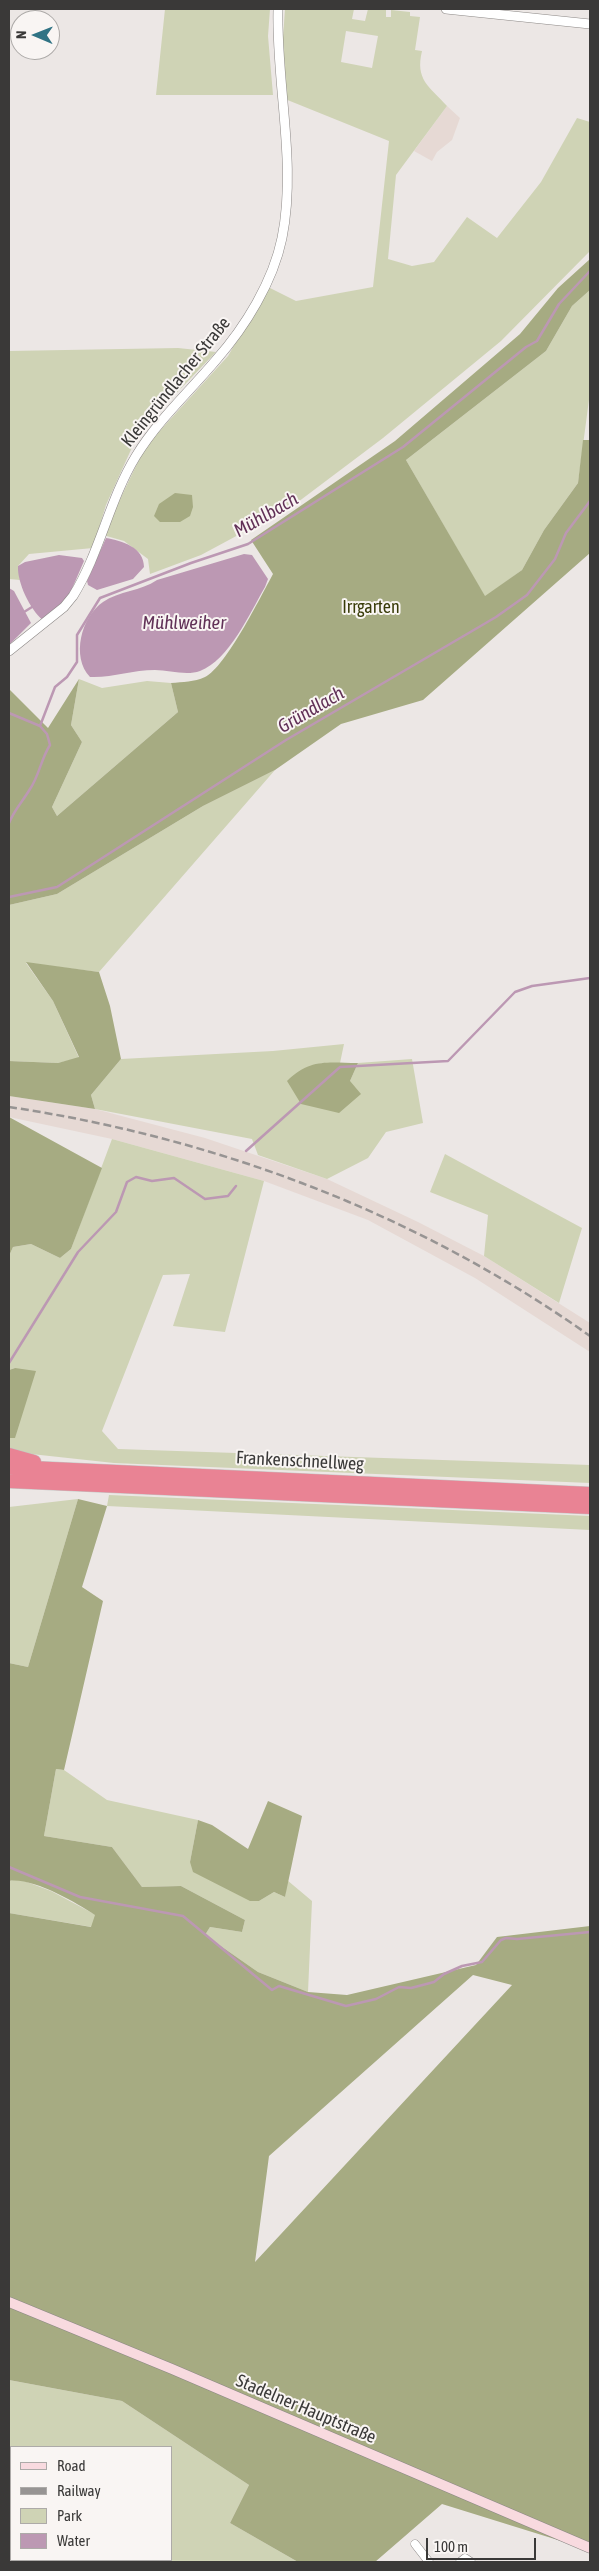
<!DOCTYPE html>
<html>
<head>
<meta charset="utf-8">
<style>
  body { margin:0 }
  #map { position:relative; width:599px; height:2571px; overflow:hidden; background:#ece7e5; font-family:"Asap Condensed",sans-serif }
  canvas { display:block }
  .frame { position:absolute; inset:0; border:10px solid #3a3938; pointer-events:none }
  .legend { position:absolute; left:10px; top:2446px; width:162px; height:115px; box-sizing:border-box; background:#f9f5f3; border:1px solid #adaaa8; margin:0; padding:6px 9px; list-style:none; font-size:15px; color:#3a3938 }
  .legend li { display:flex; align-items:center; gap:10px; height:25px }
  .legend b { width:25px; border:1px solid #adaaa8 }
  .north { position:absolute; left:10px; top:10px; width:50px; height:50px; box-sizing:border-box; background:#f9f5f3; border:1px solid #adaaa8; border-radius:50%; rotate:271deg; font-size:14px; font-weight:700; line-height:20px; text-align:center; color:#3a3938 }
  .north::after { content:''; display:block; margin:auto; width:18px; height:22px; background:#307384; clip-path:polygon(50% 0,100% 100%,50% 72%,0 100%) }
  .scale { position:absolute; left:426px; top:2538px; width:110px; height:22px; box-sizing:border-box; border:2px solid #3a3938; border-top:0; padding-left:6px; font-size:15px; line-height:18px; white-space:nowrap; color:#3a3938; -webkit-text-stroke:4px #f9f5f3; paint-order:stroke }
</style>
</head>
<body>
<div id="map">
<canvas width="599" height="2571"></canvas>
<div class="frame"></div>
<ul class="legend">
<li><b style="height:6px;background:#f8dadf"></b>Road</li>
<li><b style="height:6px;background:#979493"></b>Railway</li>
<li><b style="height:14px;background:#cfd3b5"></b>Park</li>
<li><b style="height:14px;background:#bc98b3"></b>Water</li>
</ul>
<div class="north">N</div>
<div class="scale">100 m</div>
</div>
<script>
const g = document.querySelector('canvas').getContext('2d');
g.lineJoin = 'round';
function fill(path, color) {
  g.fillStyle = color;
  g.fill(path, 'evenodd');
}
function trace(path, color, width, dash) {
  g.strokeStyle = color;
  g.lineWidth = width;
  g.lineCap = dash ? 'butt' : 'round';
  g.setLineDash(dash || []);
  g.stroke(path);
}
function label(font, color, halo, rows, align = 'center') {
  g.font = font + ' "Asap Condensed",sans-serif';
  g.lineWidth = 4;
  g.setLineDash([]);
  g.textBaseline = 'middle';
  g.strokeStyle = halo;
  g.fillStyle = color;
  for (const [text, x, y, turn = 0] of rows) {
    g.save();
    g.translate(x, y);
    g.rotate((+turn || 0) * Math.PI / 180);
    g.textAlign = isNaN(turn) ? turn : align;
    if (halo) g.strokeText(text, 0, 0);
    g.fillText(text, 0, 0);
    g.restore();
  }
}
const built = new Path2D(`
  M 447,106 L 460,118 L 452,140 L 437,152 L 432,161 L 414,151 Z
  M 9,1096 L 95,1109 L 205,1138 L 327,1179 L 418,1222 L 484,1256 L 590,1323 L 590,1352 L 475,1278 L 368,1220 L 264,1181 L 112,1139 L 9,1117 Z`);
const green = new Path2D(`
  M 165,9 L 270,9 L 268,36 L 273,95 L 156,95 Z
  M 285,9 L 354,9 L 352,19 L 365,21 L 368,9 L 386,9 L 386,17 L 391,17 L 391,10 L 410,12 L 410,16 L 420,17 L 415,50 L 422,51 C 415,80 429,86 447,106 L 396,175 L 388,259 L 412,266 L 434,262 L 467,217 L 497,238 L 541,182 L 577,118 L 590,122 L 590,251 L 501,341 L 383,438 L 294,505 L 201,555 L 150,574 L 148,559 L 124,541 L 103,535 L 145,447 L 228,356 L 268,287 L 296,301 L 373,287 L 389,141 L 285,99 L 282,52 ZM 346,31 L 378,36 L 372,68 L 341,62 Z
  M 590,290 L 590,392 L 578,483 L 544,530 L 522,570 L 485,597 L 406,460 L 546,351 L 572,306 Z
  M 178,348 L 216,352 L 139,432 L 106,505 L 93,548 L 29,554 L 18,566 L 20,580 L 9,579 L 9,351 Z
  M 79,679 L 102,688 L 147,681 L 171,683 L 178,712 L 57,816 L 52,807 L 82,742 L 71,725 Z
  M 275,770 L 99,972 L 26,963 L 53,1001 L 79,1058 L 58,1063 L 9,1061 L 9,905 L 57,894 L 203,806 Z
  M 344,1044 L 340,1063 L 315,1064 L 350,1081 L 358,1063 L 412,1059 L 423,1123 L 386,1132 L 368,1158 L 327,1179 L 258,1155 L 252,1139 L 95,1109 L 91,1095 L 121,1059 L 273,1051 Z
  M 112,1139 L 264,1181 L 225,1332 L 173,1326 L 190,1274 L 163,1275 L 102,1431 L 118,1449 L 590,1465 L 590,1483 L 114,1463 L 22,1453 L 9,1455 L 9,1438 L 15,1438 L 15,1368 L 9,1370 L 9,1256 L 13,1247 L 31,1244 L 60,1258 L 71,1249 Z
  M 445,1154 L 582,1228 L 559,1303 L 484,1256 L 488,1215 L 430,1192 Z
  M 109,1495 L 590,1516 L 590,1530 L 107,1506 Z
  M 78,1499 L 28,1667 L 9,1663 L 9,1507 Z
  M 56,1769 L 64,1770 L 107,1800 L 198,1820 L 190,1862 L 259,1901 L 274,1892 L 285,1897 L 287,1880 L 312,1901 L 308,1992 L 258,1972 L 205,1935 L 210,1927 L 242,1932 L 245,1920 L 181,1886 L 142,1887 L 112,1847 L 44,1836 Z
  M 19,1879 L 51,1891 L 96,1915 L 92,1927 L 9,1913 L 9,1881 Z
  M 9,2380 L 122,2401 L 249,2485 L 230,2523 L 298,2562 L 9,2562 ZM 11,2447 L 171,2447 L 171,2560 L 11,2560 Z`);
const forest = new Path2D(`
  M 590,259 L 590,290 L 572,306 L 546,351 L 406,460 L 485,596 L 522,570 L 544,530 L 578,483 L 583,440 L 590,440 L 590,553 L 423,700 L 341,724 L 275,770 L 203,806 L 57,894 L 9,905 L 9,689 L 48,728 L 79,679 L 71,725 L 82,742 L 52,807 L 57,816 L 178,712 L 171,683 C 183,682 194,682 205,677 C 226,667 261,596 273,574 L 251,540 L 395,441 L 520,334 L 558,288 Z
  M 175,493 L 192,495 L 193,507 L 190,516 L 180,522 L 160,522 L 154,516 L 159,504 Z
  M 26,962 L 99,972 L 110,1006 L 121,1059 L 91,1095 L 95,1109 L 9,1096 L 9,1061 L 58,1063 L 79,1057 L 53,1001 Z
  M 358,1063 L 350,1081 L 361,1094 L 339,1113 L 301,1104 L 287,1081 C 311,1058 327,1063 358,1063 Z
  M 9,1117 L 102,1168 L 71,1249 L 60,1258 L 31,1244 L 13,1247 L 9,1256 Z
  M 15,1368 L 36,1371 L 15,1438 L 9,1438 L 9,1370 Z
  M 78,1499 L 107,1506 L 82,1587 L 103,1601 L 64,1770 L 56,1769 L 44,1836 L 112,1847 L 142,1887 L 181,1886 L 245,1920 L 242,1932 L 210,1927 L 205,1935 L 258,1972 L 308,1992 L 347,1995 L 476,1965 L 497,1937 L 590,1926 L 590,2550 L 442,2504 L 375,2562 L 298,2562 L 230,2523 L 249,2485 L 122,2401 L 9,2380 L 9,1913 L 91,1927 L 95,1915 C 75,1902 32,1877 9,1881 L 9,1663 L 28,1667 ZM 473,1975 L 512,1985 L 255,2262 L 269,2156 Z
  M 268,1801 L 302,1816 L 285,1897 L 274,1892 L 259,1901 L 250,1901 L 193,1872 L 190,1862 L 198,1820 L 212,1825 L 248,1849 Z`);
const water = new Path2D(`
  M 106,538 C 122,541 144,547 144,567 L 133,579 L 97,590 L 88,585 L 87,581 Z
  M 244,554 L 252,555 L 268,579 L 265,587 C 250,613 229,660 200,671 C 186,676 169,670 155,670 C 132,670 112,678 90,677 C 71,657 81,617 103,602 C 119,591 141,591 157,580 Z
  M 59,555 L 82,558 L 84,561 L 68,598 L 43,620 C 30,610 17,582 18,566 L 25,562 Z
  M 9,588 L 14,591 L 31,623 L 9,645 Z`);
const stream = new Path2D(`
  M 24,612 L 32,607
  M 9,713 L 40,726
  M 9,823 C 14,810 23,801 30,789 C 39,776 41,759 50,745 L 47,734 L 40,726 L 55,687 L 67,677 L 77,662 L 77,635 L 100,598 L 191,563 L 248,544 L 403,447 L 526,347 L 537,341 L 559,304 L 590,271
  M 9,897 L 57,887 L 286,740 L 496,617 L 527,595 L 555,559 L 566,533 L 590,501
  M 246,1151 L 340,1067 L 448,1061 L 515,992 L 532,986 L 590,978
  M 9,1363 L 78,1252 L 116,1212 L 127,1182 L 136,1177 L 152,1181 L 174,1178 L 205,1199 L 228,1196 L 236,1186
  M 9,1867 L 80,1897 L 183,1916 L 272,1990 L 279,1986 L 346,2006 L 376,1999 L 399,1987 L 411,1988 L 434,1982 L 444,1974 L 462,1966 L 482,1962 L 501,1940 L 506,1938 L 517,1939 L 590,1932`);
const minor = new Path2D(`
  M 415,2544 L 429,2562
  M 460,2562 L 465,2558 L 471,2562`);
const tertiary = new Path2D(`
  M 446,9 L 590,24
  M 9,651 L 64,607 L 73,596 C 100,553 109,500 136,456 C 158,420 189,392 216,360 C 245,327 273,282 282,238 C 297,164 276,84 278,9`);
const secondary = new Path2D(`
  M 9,2302 L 172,2369 L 590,2548`);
const motorway = new Path2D(`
  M 9,1455 L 34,1462
  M 9,1467 L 590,1494
  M 9,1481 L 590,1507`);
const rail = new Path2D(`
  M 9,1107 C 217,1138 418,1214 590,1336`);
const streetNames = [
  ["Kleingründlacher Straße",176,382,-51],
  ["Frankenschnellweg",300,1461,3],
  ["Stadelner Hauptstraße",306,2409,23]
];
const parkNames = [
  ["Irrgarten",371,607]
];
const waterNames = [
  ["Mühlbach",266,515,-30],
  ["Mühlweiher",184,623],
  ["Gründlach",311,710,-30]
];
fill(built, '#e6d9d4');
fill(green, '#cfd3b5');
fill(forest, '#a6ab82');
fill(water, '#bc98b3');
trace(stream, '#bc98b3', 2.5);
trace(minor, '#8b8785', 9);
trace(tertiary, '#8b8785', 10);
trace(secondary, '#8b8785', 11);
trace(motorway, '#c4c4c3', 15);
trace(minor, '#fff', 8);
trace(tertiary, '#fff', 9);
trace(secondary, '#f8dadf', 10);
trace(motorway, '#e98394', 14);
trace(rail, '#979493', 2.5, [8, 4]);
label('18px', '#3a3938', '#f9f5f3', streetNames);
label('18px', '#383b08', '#f9f5f3', parkNames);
label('italic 19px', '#613157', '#f9f5f3', waterNames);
</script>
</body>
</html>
